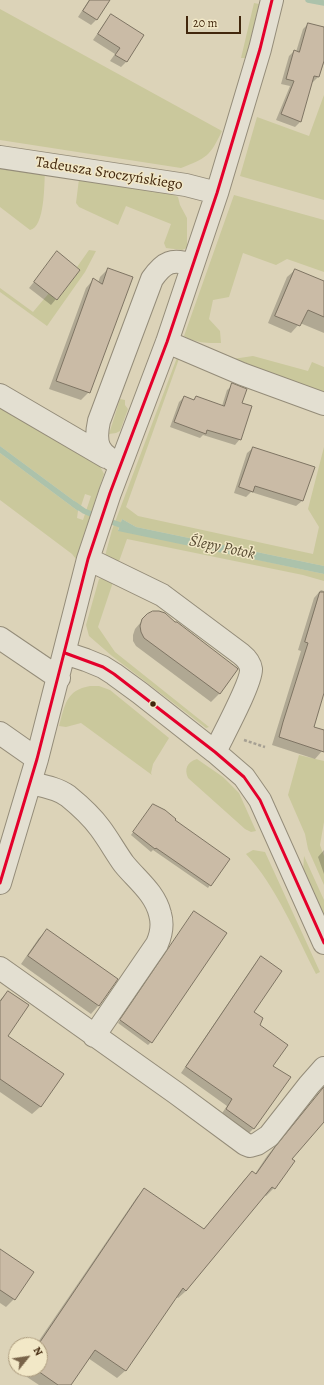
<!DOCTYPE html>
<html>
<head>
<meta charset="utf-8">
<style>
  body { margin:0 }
  #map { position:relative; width:324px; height:1385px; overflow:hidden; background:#dcd3b8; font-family:Alegreya,serif }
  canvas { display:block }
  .north { position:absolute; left:8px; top:1337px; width:40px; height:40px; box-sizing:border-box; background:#f2e8c7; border:1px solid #ac9b7d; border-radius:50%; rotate:60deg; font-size:11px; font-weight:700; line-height:16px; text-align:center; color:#42270d }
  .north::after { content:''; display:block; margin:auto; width:14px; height:18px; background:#786349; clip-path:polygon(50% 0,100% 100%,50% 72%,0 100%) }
  .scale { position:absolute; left:186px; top:16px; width:55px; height:18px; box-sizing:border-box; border:2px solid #42270d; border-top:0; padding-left:5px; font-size:12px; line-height:14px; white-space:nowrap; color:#42270d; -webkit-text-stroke:3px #f2e8c7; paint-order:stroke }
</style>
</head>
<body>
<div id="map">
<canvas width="324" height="1385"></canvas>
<div class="north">N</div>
<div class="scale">20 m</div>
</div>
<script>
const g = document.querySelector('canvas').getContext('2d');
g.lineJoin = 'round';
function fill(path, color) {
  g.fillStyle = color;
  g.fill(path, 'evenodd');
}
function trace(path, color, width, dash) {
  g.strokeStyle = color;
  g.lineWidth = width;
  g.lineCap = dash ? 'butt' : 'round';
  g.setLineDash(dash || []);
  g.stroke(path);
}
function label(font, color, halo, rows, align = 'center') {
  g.font = font + ' Alegreya,serif';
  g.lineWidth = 3;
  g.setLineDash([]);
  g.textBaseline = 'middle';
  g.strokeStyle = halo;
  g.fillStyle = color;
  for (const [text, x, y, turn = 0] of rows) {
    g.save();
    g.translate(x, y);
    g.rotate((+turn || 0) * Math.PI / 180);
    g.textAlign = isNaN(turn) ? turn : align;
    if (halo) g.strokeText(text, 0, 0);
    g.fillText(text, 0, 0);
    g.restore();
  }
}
const green = new Path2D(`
  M 254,3 L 259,4 L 246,58 L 241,58 Z
  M 0,9 L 222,131 C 210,156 207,158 181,168 L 0,140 Z
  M 324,95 L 324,200 L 240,176 L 257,117 L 309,136 Z
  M 0,166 L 45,172 C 44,185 45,227 30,230 L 0,207 Z
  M 79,179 L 170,193 L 178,197 L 180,205 L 187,218 L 187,248 L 182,250 L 166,248 L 164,243 L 171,224 L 126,206 L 118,225 L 79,207 L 76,203 Z
  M 234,195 L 324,220 L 324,272 L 287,259 L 276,265 L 243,253 L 229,297 L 213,300 L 209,319 L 220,331 L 221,343 C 208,343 195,343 184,336 Z
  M 89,250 L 96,251 L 85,272 L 47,326 L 0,292 L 0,288 L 33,312 L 49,293 L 57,300 L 80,270 L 77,267 Z
  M 178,355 L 180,356 L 126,507 L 138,516 L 313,554 L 319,527 L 308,509 L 324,447 L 324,566 L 136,527 L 122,519 L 118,530 L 324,574 L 324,581 L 303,575 L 127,539 L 117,567 L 105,556 L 112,530 Z
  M 253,356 L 308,371 L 312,362 L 324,367 L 324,395 L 226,360 Z
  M 120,399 L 125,400 L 125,405 L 128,409 L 120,431 L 116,433 L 109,434 Z
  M 0,405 L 99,464 L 104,474 L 76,559 L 72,554 L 0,500 L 0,453 L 78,511 L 77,518 L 83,520 L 91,496 L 85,494 L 81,506 L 0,446 Z
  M 101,578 L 114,579 L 98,627 L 115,652 L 209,727 L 206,728 L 112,656 L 89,636 L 86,625 L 99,579 Z
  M 90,686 L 99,686 L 110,690 L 169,738 L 153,764 L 151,773 L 152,775 L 81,723 L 66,727 L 59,726 C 65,705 66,690 90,686 Z
  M 299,755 L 324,761 L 324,822 L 320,845 L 324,856 L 324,885 L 308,849 L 305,834 L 288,795 Z
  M 197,759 L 223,777 L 239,793 L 256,831 L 251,832 L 245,829 L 188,778 C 184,769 187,762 197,759 Z
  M 253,850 L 265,852 L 320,972 L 316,974 C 296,935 276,886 246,854 Z
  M 304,856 L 324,900 L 324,919 L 303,872 Z`);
const water = new Path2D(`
  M 0,446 L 81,506 L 78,511 L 0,453 Z
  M 122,519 L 136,527 L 324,566 L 324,574 L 118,531 Z`);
const shadow = new Path2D(`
  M 89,0 L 108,0 L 97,19 L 91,25 L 78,17 Z
  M 112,15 L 126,62 L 121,67 L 110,61 L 115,54 L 93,40 L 106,21 Z
  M 308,24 L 324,28 L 324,63 L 319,76 L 313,82 L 312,81 L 300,122 L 295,127 L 276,120 L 290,86 L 281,84 L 289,56 L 294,51 L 296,52 L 303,29 Z
  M 57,253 L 56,299 L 51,305 L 29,288 Z
  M 108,269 L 89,392 L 81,400 L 49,389 L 86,288 L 93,280 L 98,283 L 100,277 Z
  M 295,270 L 324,282 L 324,333 L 300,323 L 291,333 L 268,323 L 287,277 Z
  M 233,385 L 241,403 L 240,439 L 235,445 L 203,435 L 200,438 L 170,427 L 179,402 L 184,397 L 193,400 L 196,397 L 222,406 L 227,390 Z
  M 253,448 L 302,501 L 296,506 L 251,492 L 246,497 L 234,493 L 247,453 Z
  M 321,590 L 324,591 L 324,690 L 313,727 L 324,731 L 324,746 L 322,751 L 315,759 L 272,745 L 301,651 L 298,650 L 314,598 Z
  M 147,615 L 175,624 L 237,669 L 219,694 L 211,702 L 136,646 L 133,641 L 133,635 L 135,629 Z
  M 151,808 L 173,821 L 210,885 L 208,888 L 153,850 L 151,852 L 131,835 Z
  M 324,850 L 324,874 L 318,857 Z
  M 192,915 L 151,1042 L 148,1045 L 118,1023 Z
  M 47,931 L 98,1006 L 91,1014 L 21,964 L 39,938 Z
  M 261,958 L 252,1012 L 258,1026 L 272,1066 L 289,1077 L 253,1129 L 247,1135 L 220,1116 L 227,1106 L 181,1073 L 255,964 Z
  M 8,992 L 7,1037 L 62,1074 L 40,1107 L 32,1114 L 0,1092 L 0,1000 Z
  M 324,1087 L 324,1120 L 291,1159 L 274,1188 L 266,1196 L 264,1195 L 186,1291 L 178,1298 L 176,1297 L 125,1371 L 117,1378 L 88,1358 L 69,1385 L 39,1385 L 18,1371 L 20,1369 L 40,1369 L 40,1345 L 36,1345 L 137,1197 L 144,1190 L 203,1230 L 244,1180 L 252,1172 L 255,1174 L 267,1156 Z
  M 0,1250 L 14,1299 L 6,1307 L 0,1303 Z`);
const stream = new Path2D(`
  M 308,0 L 324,3
  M 74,504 L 84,511 L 98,517
  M 106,520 L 126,527`);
const building = new Path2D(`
  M 90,0 L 110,0 L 97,20 L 83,11 Z
  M 111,14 L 144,35 L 127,62 L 115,55 L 120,48 L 98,34 Z
  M 308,23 L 324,27 L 324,61 L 319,77 L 314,76 L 301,122 L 281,114 L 294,81 L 286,79 L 289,68 L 294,50 L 299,52 Z
  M 57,251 L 80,270 L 57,300 L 34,282 Z
  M 108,268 L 133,277 L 90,393 L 56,381 L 93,278 L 102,284 Z
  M 295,269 L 324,281 L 324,317 L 308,310 L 300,326 L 275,316 Z
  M 232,383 L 247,389 L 242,403 L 252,406 L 241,440 L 207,430 L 206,434 L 174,422 L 184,396 L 194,400 L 196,396 L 224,406 Z
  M 253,447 L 315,467 L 303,501 L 255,486 L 253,492 L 239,487 Z
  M 320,592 L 324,592 L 324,693 L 314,727 L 324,730 L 324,752 L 279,737 L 283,722 L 308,643 L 305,642 Z
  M 153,611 L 159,611 L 165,613 L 175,622 L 177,622 L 237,668 L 238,669 L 220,694 L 144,638 L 141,632 L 140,626 L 142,619 L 147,614 Z
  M 153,804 L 165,810 L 176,819 L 175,820 L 230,859 L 211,886 L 156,848 L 155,849 L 133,832 Z
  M 194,911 L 227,933 L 152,1043 L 120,1020 Z
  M 47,929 L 118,979 L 99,1006 L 28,956 Z
  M 261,956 L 282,971 L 254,1012 L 263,1018 L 260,1025 L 288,1045 L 273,1066 L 291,1077 L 254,1129 L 226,1109 L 232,1099 L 186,1067 Z
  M 8,991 L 29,1005 L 8,1036 L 64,1074 L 41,1107 L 0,1079 L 0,1002 Z
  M 324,1087 L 324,1122 L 292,1159 L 295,1161 L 275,1189 L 272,1187 L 186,1291 L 183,1288 L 126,1371 L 95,1350 L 71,1385 L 58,1385 L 35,1369 L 40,1369 L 40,1345 L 38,1345 L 144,1188 L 204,1229 L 252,1171 L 256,1174 L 275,1147 Z
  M 0,1249 L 34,1272 L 15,1300 L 0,1290 Z`);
const path = new Path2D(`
  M 244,740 L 265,747`);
const minor = new Path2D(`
  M 0,157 L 186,185 L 217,193
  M 167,342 L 242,374 L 324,404
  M 0,395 L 106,457
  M 121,464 C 98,455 94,444 99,421 L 152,279 C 164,262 172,258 192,265
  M 88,559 L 162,595 L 241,654 C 246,658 250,662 251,669 C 252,682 222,737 215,752
  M 0,638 L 59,678
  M 65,653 L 86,660 L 103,667 L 114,674 L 140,693 L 215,752 L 244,777 L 260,800 L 324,943
  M 0,733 L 37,759
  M 30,783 C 43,786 57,788 68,796 C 79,805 92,817 100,828 C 109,840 116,853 124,864 C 137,880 155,893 160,914 C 163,924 161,935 157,944 L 94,1036
  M 0,883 L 37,759 L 88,559 L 110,493 L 167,342 L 217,193 L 260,49 L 272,0
  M 0,968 L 176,1093 L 245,1144 L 250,1146 L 257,1144 L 269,1136 L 309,1085 L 324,1068`);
const bus1 = new Path2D(`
  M 65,653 L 103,667 L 114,674 L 215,752 L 244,777 L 260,800 L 324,943
  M 0,883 L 37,759 L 88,559 L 110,493 L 167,342 L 217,193 L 260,49 L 272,0`);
const markers = [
  [153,704,3.5,"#42270d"]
];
const streetNames = [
  ["Tadeusza Sroczyńskiego",109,174,9]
];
const waterNames = [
  ["Ślepy Potok",222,548,12]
];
fill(green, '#cac89c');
fill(water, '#acc2ab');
fill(shadow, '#0003');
trace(stream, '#acc2ab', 5.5);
fill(building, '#cabba6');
trace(building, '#7e7463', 1);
trace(minor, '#948c79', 24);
trace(path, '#a6a093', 2.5, [3, 2]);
trace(minor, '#e3dfd1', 22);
trace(bus1, '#e4002b', 3);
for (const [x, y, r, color] of markers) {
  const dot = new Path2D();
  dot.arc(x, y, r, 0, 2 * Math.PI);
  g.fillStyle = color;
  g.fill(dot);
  trace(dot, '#f2e8c7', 1.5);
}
label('15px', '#42270d', '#f2e8c7', streetNames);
label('italic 16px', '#584c33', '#f2e8c7', waterNames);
</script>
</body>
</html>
